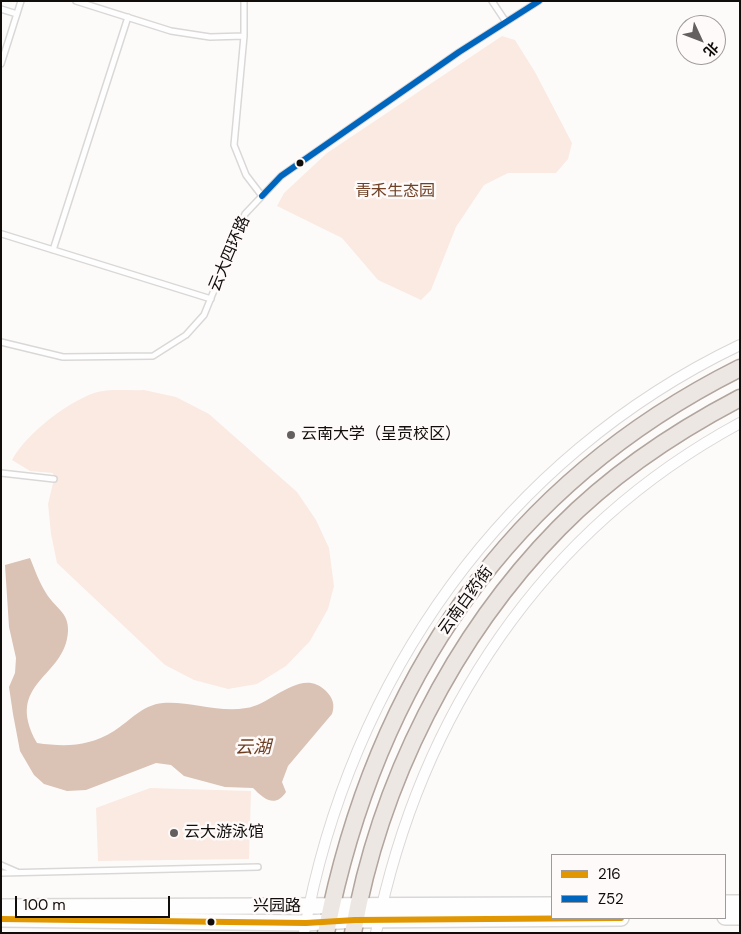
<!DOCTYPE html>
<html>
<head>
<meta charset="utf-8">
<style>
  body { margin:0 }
  #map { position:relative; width:741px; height:934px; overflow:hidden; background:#fdfbfa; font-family:"DM Sans","Noto Sans SC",sans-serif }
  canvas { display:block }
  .frame { position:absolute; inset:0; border:2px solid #100d0b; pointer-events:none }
  .legend { position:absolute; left:551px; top:854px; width:175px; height:65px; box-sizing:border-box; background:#fefaf9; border:1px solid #9f9b9a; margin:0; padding:6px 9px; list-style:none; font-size:15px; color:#100d0b }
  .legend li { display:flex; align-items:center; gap:10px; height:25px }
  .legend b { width:25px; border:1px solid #9f9b9a }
  .north { position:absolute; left:676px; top:15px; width:50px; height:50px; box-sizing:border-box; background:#fefaf9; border:1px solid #9f9b9a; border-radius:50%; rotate:133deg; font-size:14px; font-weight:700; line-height:20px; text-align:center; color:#100d0b }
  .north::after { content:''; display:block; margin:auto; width:18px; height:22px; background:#63605f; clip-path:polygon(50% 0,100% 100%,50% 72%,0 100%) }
  .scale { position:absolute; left:15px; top:896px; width:155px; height:22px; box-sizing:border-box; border:2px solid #100d0b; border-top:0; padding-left:6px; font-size:15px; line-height:18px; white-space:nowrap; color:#100d0b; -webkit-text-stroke:4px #fefaf9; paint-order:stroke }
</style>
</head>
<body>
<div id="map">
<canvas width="741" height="934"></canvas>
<div class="frame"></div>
<ul class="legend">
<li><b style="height:6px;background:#e09701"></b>216</li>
<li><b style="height:6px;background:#0065bd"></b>Z52</li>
</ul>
<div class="north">北</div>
<div class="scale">100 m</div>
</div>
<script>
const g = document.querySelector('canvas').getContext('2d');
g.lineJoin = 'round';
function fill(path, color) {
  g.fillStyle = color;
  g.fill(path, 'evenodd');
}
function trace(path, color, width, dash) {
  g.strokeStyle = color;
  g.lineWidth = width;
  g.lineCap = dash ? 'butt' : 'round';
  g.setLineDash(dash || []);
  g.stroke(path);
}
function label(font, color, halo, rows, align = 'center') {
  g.font = font + ' "DM Sans","Noto Sans SC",sans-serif';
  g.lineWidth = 5;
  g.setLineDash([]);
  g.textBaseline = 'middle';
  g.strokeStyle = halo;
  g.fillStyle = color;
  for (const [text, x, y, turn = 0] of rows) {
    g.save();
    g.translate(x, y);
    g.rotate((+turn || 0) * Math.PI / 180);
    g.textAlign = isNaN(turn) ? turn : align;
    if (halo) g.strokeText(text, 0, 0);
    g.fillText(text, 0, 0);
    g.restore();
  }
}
const green = new Path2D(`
  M 502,36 L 515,40 L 535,72 L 572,143 L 568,159 L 556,173 L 508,173 L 484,185 L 456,227 L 431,290 L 421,300 L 378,280 L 342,238 L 277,206 L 284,193 L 327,153 Z
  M 144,390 L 176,397 L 209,414 L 297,492 L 316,520 L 329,548 L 334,586 L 328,609 L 310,641 L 286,666 L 257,684 L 228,689 L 194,680 L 165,665 L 57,563 L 51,534 L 48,504 L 54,479 L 53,473 L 30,471 L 12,460 C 26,434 66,403 94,393 C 109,388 129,391 144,390 Z
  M 150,788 L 251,791 L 249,859 L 98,861 L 96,808 Z`);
const water = new Path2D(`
  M 30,558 C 35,570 39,582 46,593 C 54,607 69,612 68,631 C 66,678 3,682 37,743 C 65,747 88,747 114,731 C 130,721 142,705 163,703 C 190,701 219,713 246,708 C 272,705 301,666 326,691 C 333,698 335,705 332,714 L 288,766 L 282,782 L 286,792 C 275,809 263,798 253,788 L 225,787 L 184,776 L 171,765 L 156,763 L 86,790 L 67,791 L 44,784 L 34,775 L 20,751 L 13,714 L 9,687 L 15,673 L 16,658 L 9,627 L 5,565 Z`);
const lane = new Path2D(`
  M 76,1 L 171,31 L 210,37 L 244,36
  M 244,1 L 244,36 L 234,145 L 246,175 L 262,196
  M 492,1 L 506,22
  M 1,9 L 17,14
  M 1,64 L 21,1
  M 2,234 L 211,299
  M 53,250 L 128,17
  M 1,342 L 63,357 L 153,356 L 186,335 L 204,315 L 245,214 L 281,176 L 459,52 L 539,1
  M 1,473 L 54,479
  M 1,865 L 17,872
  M 1,873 L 258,867`);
const street = new Path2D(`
  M 304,933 C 349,679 505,457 740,345
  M 376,933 C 420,715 542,530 740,423`);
const secondary = new Path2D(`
  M 725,903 L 740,903
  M 1,907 L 552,905
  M 725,917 L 740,917
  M 1,919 L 306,923 L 355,920 L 621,918`);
const primary = new Path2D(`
  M 326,933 C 375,682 508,484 740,368
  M 353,933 C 379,783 453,636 559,528 C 611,475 675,432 740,398`);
const bus1 = new Path2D(`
  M 1,919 L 306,923 L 355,920 L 621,918`);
const bus2 = new Path2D(`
  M 262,196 L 281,176 L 459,52 L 539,1`);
const markers = [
  [300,163,4.5,"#100d0b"],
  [291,435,5,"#63605f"],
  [174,833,5,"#63605f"],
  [211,922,4.5,"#100d0b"]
];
const parkNames = [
  ["青禾生态园",395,192]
];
const streetNames = [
  ["云大四环路",230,254,-67],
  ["云南白药街",466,601,-54],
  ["兴园路",277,907]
];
const poiNames = [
  ["云南大学（呈贡校区）",301,435],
  ["云大游泳馆",184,833]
];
const waterNames = [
  ["云湖",253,748]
];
fill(green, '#faeae2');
fill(water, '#dac2b5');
trace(lane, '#dad8d7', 8);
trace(street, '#dad8d7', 12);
trace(secondary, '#dad8d7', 18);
trace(primary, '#b1a59e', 19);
trace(lane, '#fffefe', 5);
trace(street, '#fffefe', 10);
trace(secondary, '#fffefe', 15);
trace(primary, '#ede7e3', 16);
trace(bus1, '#e09701', 6);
trace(bus2, '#0065bd', 6);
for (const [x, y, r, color] of markers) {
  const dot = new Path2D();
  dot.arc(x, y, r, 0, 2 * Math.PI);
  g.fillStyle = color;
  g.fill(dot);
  trace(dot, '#fefaf9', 2);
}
label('16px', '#704125', '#fefaf9', parkNames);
label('16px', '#100d0b', '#fefaf9', streetNames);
label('16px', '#100d0b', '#fefaf9', poiNames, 'left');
label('italic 18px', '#6c3d21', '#fefaf9', waterNames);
</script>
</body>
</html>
